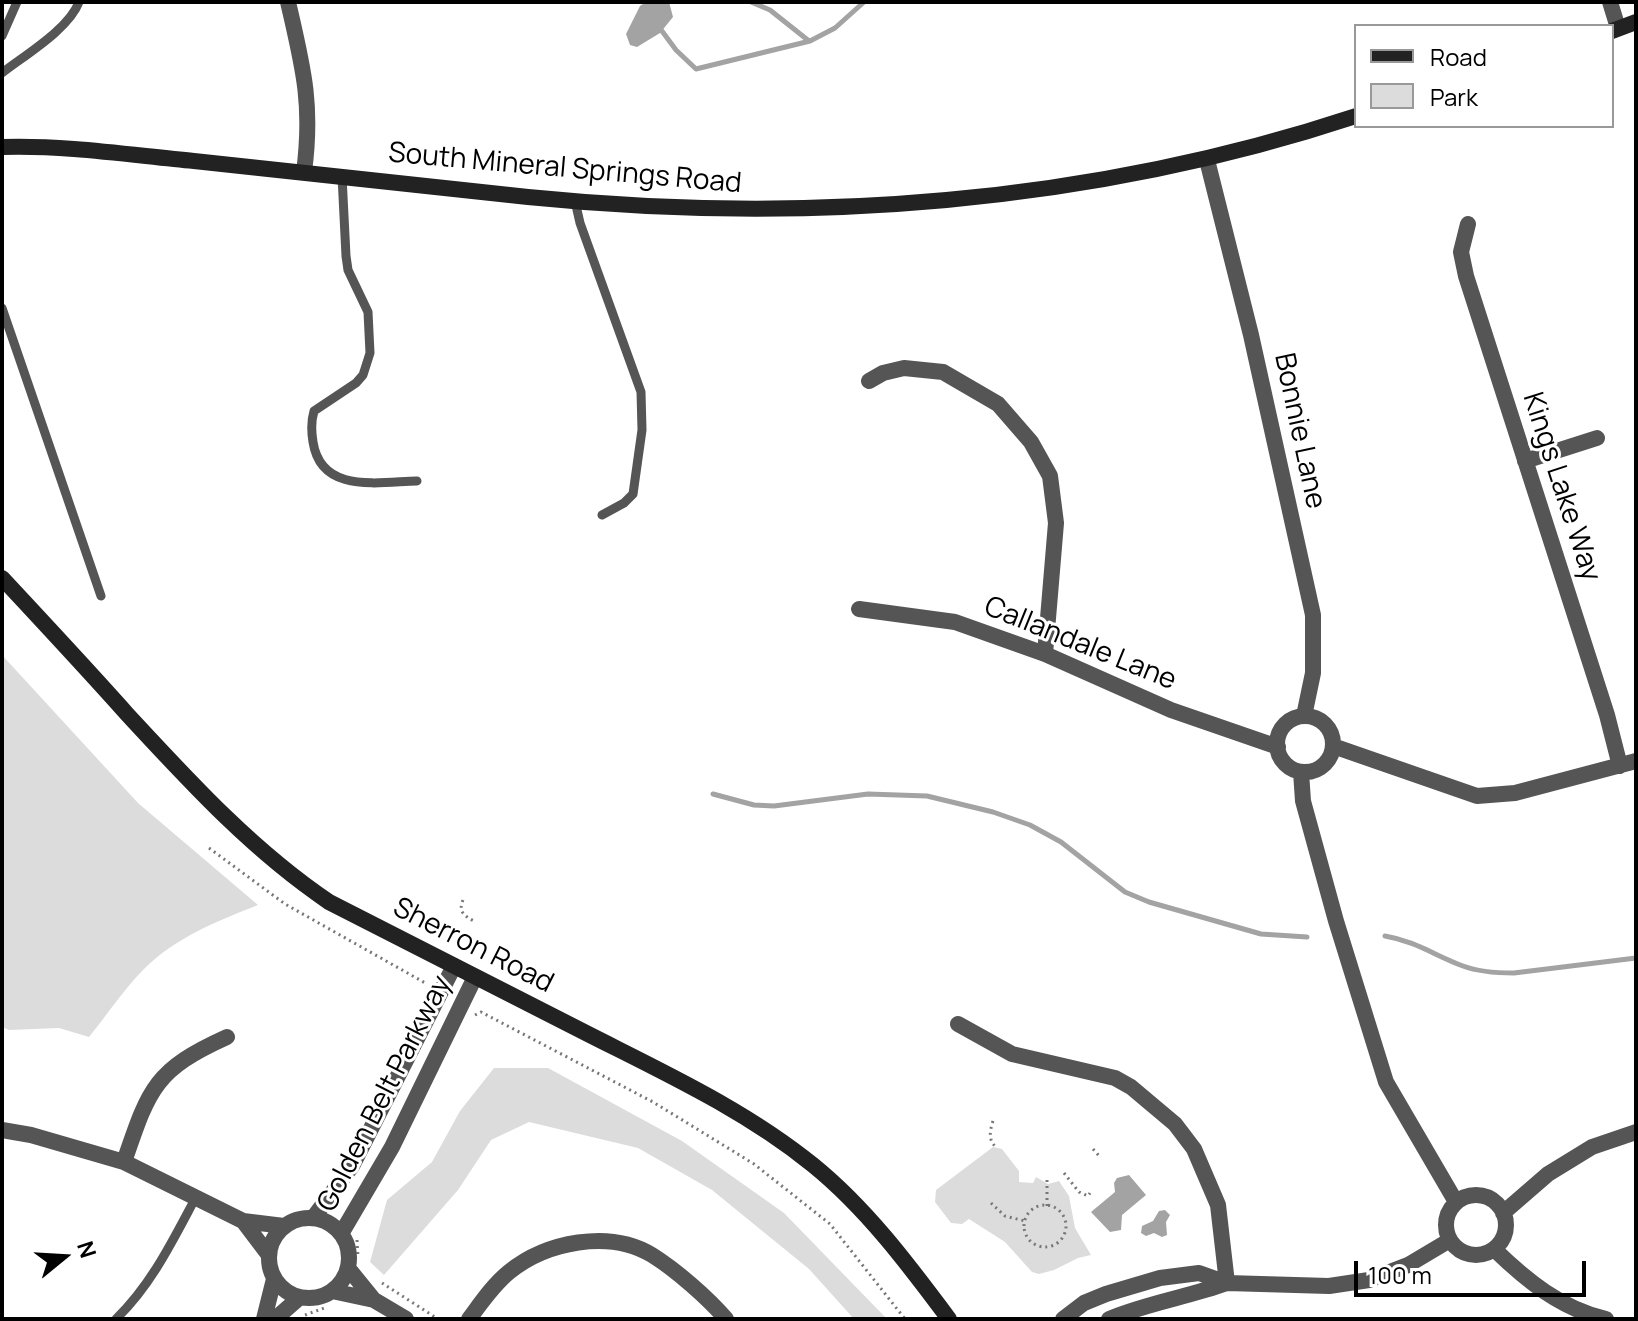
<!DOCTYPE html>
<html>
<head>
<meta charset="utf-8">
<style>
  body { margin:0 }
  #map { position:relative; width:1638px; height:1321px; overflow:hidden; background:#fff; font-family:Manrope,sans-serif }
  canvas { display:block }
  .frame { position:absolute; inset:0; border:4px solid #000; pointer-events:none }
  .legend { position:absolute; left:1354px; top:24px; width:260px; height:104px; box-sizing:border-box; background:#fff; border:2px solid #999; margin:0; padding:10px 14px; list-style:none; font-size:24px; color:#000 }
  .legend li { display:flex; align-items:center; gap:16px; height:40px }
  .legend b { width:40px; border:2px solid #999 }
  .north { position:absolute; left:24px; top:1217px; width:80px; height:80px; -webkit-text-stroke:6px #fff; paint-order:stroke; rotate:72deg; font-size:22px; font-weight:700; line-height:32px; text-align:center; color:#000 }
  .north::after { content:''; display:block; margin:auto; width:28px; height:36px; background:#000; clip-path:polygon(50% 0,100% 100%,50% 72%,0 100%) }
  .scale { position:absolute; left:1354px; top:1261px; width:232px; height:36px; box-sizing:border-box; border:4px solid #000; border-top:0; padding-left:10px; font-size:24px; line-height:28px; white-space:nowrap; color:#000; -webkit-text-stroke:6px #fff; paint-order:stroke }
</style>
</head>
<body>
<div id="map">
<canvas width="1638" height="1321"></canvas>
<div class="frame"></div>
<ul class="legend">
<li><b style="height:10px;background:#222"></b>Road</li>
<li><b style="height:22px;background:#dcdcdc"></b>Park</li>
</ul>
<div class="north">N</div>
<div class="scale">100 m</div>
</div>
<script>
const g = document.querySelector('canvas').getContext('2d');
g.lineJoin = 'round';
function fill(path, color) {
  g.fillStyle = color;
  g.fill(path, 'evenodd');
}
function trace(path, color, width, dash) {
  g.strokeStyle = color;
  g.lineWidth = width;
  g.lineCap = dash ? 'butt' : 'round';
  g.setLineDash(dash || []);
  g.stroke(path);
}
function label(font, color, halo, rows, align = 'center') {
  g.font = font + ' Manrope,sans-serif';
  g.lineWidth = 6;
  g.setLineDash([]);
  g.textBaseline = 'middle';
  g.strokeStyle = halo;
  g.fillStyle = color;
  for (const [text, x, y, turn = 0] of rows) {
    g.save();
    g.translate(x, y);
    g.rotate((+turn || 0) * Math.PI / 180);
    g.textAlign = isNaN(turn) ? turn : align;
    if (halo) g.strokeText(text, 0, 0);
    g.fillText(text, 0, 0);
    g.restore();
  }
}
const green = new Path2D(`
  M 2,655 L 138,803 L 258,905 C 218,921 176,937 144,969 C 124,989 107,1015 89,1037 L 59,1028 L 9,1030 L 2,1027 Z
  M 494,1068 L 548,1068 L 682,1141 L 784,1213 L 887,1319 L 854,1319 L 809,1269 L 712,1190 L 638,1148 L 529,1122 L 491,1140 L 458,1190 L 384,1275 L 370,1262 L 387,1200 L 432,1162 L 460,1111 Z
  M 993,1147 L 1002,1149 L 1019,1171 L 1019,1182 L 1033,1183 L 1036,1177 L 1048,1184 L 1059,1181 L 1069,1196 L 1075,1228 L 1091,1255 L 1078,1258 L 1054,1270 L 1039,1274 L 1032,1272 L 1005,1242 L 969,1219 L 962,1224 L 951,1223 L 935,1202 L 936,1190 Z`);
const water = new Path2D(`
  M 646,2 L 669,2 L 673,17 L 660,33 L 637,47 L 630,45 L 626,34 L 640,6 Z
  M 1129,1175 L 1146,1195 L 1122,1215 L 1121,1230 L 1110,1232 L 1091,1212 L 1115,1192 L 1114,1183 L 1117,1178 Z
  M 1165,1210 L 1170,1215 L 1166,1222 L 1167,1235 L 1162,1237 L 1154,1233 L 1146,1236 L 1141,1233 L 1142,1226 L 1153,1221 L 1159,1211 Z`);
const stream = new Path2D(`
  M 751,2 L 770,10 L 809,41
  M 659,27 L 676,50 L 696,69 L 810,41 L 835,28 L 864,2
  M 713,794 L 754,805 L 774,806 L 868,794 L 927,796 L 993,812 L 1030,825 L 1061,842 L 1125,892 L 1149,902 L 1261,934 L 1307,937
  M 1385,936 C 1415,941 1436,956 1463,966 C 1479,972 1498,973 1514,973 L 1636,958`);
const path = new Path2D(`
  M 209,848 L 285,904 L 427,984
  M 463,900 C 458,911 464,916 474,921
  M 475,1015 L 481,1012 L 653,1102 L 754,1164 L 830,1224 L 905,1319
  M 993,1121 C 989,1133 989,1141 996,1147
  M 1093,1149 L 1101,1158
  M 1064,1173 L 1079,1192 L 1088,1196 L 1090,1193
  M 991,1203 L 1005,1216 L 1025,1221
  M1024 1226a21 21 0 1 1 42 0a21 21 0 1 1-42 0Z
  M 1047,1206 L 1047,1180
  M 357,1240 L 358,1257
  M 382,1283 L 438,1319
  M 305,1315 L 327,1307`);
const lane = new Path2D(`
  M 2,36 L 17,2
  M 2,73 C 25,55 69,29 79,2
  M 342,176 L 346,256 L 348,270 L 368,312 L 370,353 L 363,375 L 356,383 L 314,411 C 311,421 311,430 313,442 C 321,494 378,482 417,481
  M 575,201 L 580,223 L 641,392 L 642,430 L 633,494 L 624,503 L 602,515
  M 2,308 L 101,596
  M 116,1319 C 152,1284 173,1240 196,1197`);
const street = new Path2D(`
  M 288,2 C 303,67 313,104 304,172
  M 1610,2 L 1618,28
  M 1207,160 L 1251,335 L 1313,615 L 1313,673 L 1304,716
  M 1468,224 L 1461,252 L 1466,276 L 1607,715 L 1620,766
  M 869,381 L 883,373 L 904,368 L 943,372 L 998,404 L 1031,442 L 1050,476 L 1056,523 L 1045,654
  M 1525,461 L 1597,438
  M 859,609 L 955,622 L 1045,654 L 1171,710 L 1278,747
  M1277 744a28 28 0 1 1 56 0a28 28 0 1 1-56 0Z
  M 1333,746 L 1477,796 L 1515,793 L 1636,761
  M 1301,772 L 1303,801 L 1336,921 L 1386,1082 L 1456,1202
  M 958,1024 L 1012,1054 L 1115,1078 L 1131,1087 L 1175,1124 L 1194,1149 L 1218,1205 L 1227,1283
  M 2,1130 L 31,1135 L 124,1162 L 243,1221 L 284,1226
  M 124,1162 C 149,1089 154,1070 227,1037
  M1446 1225a30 30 0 1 1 60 0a30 30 0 1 1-60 0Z
  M 1503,1213 L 1548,1174 L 1592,1147 L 1636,1132
  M269 1258a40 40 0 1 1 80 0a40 40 0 1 1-80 0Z
  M 313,1218 L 352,1166 L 454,966
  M 243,1221 L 268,1254
  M 341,1234 L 392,1147 L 475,977
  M 1494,1249 C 1526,1280 1561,1309 1606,1319
  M 348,1268 L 374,1300 L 406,1319
  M 332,1291 L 374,1300
  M 264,1319 L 274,1279
  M 275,1319 L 299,1298
  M 469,1319 C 481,1303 493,1285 509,1272 C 546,1242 609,1229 652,1255 C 676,1270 708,1298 726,1319
  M 1063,1319 L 1084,1303 L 1106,1294 L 1160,1278 L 1199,1273 L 1227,1283 L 1329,1286 L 1369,1280 L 1408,1265 L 1450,1240
  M 1109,1319 C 1147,1303 1188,1297 1227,1283`);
const secondary = new Path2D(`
  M 1612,31 L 1636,22
  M 2,147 C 66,145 130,155 194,161 C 305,172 417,186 528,197 C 806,225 1090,204 1356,116
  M 2,578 C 44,623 86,668 127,714 C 190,782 252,850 329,902 C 415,946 501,990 588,1034 C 665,1073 745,1110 813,1165 C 866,1208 908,1264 949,1319`);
const streetNames = [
  ["South Mineral Springs Road",565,169,5],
  ["Bonnie Lane",1299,431,78],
  ["Kings Lake Way",1561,487,72],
  ["Callandale Lane",1080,644,22],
  ["Sherron Road",473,946,27],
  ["Golden Belt Parkway",385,1094,-63]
];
fill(green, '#dcdcdc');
fill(water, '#a3a3a3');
trace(stream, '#a3a3a3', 5);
trace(path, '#777', 3, [2, 4]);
trace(lane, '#555', 9);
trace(street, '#555', 16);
trace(secondary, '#222', 16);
label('28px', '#000', '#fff', streetNames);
</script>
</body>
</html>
